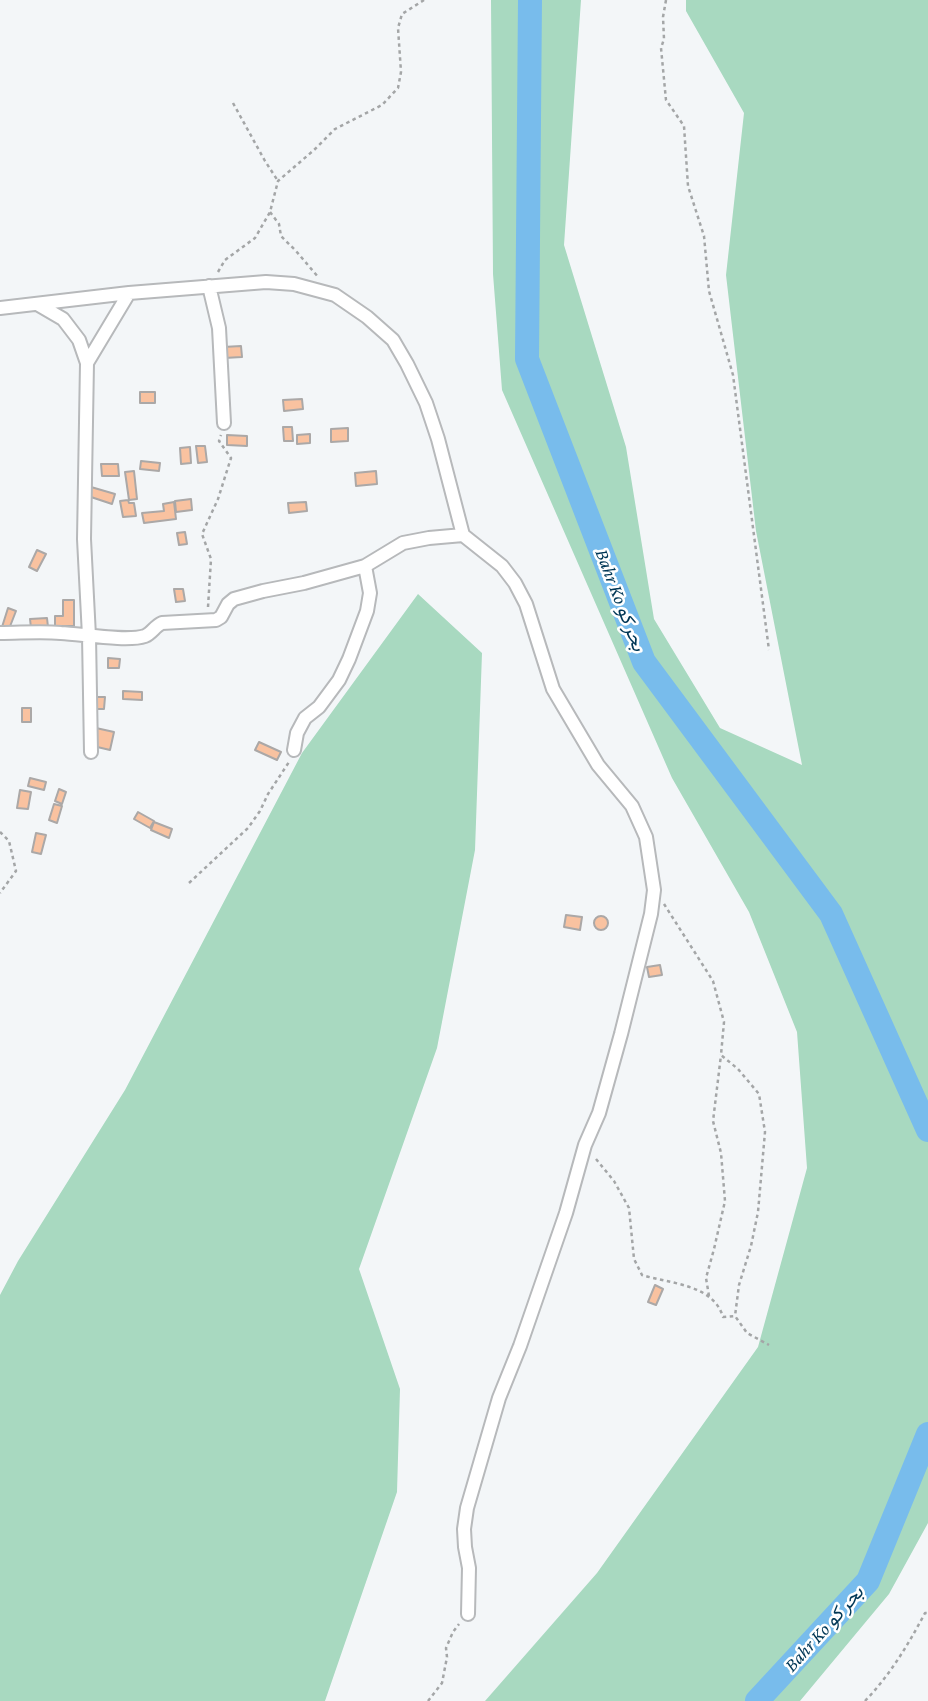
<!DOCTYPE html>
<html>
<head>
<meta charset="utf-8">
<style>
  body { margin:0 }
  canvas { display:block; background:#f3f6f8 }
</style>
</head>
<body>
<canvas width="928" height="1701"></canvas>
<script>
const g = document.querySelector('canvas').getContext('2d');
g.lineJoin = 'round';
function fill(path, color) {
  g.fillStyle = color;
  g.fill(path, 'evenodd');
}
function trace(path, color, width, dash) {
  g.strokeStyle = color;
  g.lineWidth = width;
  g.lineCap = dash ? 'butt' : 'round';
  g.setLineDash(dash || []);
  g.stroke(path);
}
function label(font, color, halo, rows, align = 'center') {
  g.font = font + ' "Crimson Pro",Vazirmatn,serif';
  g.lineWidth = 5;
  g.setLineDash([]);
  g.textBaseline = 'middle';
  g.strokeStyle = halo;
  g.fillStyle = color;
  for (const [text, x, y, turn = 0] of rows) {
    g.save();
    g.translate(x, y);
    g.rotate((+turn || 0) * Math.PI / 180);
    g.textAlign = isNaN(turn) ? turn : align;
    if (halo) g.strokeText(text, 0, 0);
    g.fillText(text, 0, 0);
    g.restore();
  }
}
const green = new Path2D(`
  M 491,0 L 581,0 L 564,245 L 626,447 L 654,619 L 720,728 L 802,765 L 756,531 L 726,275 L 744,113 L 686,11 L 686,0 L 928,0 L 928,1523 L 889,1594 L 800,1701 L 485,1701 L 597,1573 L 758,1347 L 807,1168 L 797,1032 L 749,912 L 672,778 L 502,390 L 493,274 Z
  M 418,594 L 482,653 L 475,850 L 437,1048 L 359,1269 L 400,1389 L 397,1492 L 325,1701 L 0,1701 L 0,1295 L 18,1261 L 125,1090 L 302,753 Z`);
const river = new Path2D(`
  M 530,0 L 527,359 L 644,662 L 831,914 L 928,1130
  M 757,1701 L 868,1581 L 928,1434`);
const building = new Path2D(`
  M 241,346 L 242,357 L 224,358 L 223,347 Z
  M 140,392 L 155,392 L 155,403 L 140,403 Z
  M 302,399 L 303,409 L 284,411 L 283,400 Z
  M 283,427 L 292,427 L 293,441 L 284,441 Z
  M 348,428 L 348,441 L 331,442 L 331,429 Z
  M 310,434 L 310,443 L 297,444 L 297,435 Z
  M 227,435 L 247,436 L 247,446 L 227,445 Z
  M 196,446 L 205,446 L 207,462 L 198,463 Z
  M 190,447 L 191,463 L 181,464 L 180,448 Z
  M 141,461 L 160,463 L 159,471 L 140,469 Z
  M 101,464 L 118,464 L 119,476 L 102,476 Z
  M 134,471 L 137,499 L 129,500 L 125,472 Z
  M 376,471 L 377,484 L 356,486 L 355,473 Z
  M 91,487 L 115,494 L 112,504 L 88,496 Z
  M 191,499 L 192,510 L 176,512 L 175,501 Z
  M 128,500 L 129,503 L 134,503 L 136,516 L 123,517 L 120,501 Z
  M 174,502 L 176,519 L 144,523 L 142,513 L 164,511 L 163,504 Z
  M 306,502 L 307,511 L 289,513 L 288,503 Z
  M 185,532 L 187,544 L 179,545 L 177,533 Z
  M 37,550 L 46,554 L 37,571 L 29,567 Z
  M 174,589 L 183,589 L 185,601 L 176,602 Z
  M 63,600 L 74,600 L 74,626 L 55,626 L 55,616 L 63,616 Z
  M 8,608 L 16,611 L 9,629 L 2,627 Z
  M 47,618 L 48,627 L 31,628 L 30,619 Z
  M 108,658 L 120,659 L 119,668 L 108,668 Z
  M 123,691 L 142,692 L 142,700 L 123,699 Z
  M 93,697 L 105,697 L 104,709 L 93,709 Z
  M 22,708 L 31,708 L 31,722 L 22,722 Z
  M 96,728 L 114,732 L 110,750 L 93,746 Z
  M 259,742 L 281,752 L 277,760 L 255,750 Z
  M 30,778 L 46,782 L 44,790 L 28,786 Z
  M 59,789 L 66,792 L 62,804 L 55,801 Z
  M 20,790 L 31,792 L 28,809 L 17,808 Z
  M 54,804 L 62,806 L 57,823 L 49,820 Z
  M 138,812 L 154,821 L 150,828 L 134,819 Z
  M 154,822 L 172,829 L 169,838 L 151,830 Z
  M 36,833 L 46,835 L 41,854 L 32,852 Z
  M 566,915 L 582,917 L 580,930 L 564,927 Z
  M594 923a7 7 0 1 1 14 0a7 7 0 1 1-14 0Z
  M 660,965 L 662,975 L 649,977 L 647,967 Z
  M 655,1285 L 663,1289 L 656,1305 L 648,1302 Z`);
const path = new Path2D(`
  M 666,0 L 663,17 L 664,39 L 661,48 L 666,100 L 684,126 L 688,186 L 704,236 L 709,291 L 733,375 L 769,650
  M 233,103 L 265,161 L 278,181
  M 270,212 L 279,224 L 281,236 L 296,251 L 319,278
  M 218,272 L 225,260 L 255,238 L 270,212 L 278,181 L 314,150 L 335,129 L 382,105 L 398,88 L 401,72 L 398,28 L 402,14 L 424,0
  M 208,607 L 211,559 L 202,534 L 218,499 L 231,458 L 219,441 L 221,435
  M 0,832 L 9,841 L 16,871 L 0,893
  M 189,883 L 248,828 L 260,811 L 268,794 L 289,762
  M 664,904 L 713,981 L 724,1022 L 721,1055 L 738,1069 L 759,1094 L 765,1132 L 758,1212 L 751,1246 L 739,1285 L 735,1316
  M 596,1159 L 614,1181 L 629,1208 L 634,1259 L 642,1275 C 671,1284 713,1284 723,1317 L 735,1316 L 747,1333 L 769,1345
  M 709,1296 L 706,1278 L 714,1249 L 725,1201 L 721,1153 L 713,1121 L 721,1055
  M 428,1701 L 442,1683 L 447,1657 L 446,1648 L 453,1632 L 459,1624
  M 865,1701 C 890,1675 908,1645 925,1613 L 928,1613`);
const minor = new Path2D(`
  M 209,286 L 219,328 L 224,423
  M 39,305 L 63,319 L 79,340 L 87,363 L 84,539 L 89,636 L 91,752
  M 0,308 L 129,293 L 266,282 L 294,284 L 335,295 L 367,317 L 393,340 L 407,364 L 426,403 L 438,439 L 463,535 L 502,566 L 515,583 L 526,604 L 553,689 L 598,765 L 632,806 L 646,837 L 654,890 L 651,914 L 621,1034 L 599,1113 L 585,1145 L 566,1213 L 520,1346 L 499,1398 L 467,1508 L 464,1529 L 465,1547 L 469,1568 L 468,1614
  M 87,363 L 129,293
  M 0,633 C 20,633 41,631 61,633 C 82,634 127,642 145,636 C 152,633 155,626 162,623 L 216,620 L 221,617 L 228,604 L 234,599 L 263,591 L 304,583 L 365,566 L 403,543 L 429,538 L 463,535
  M 294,750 L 297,733 L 305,718 L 319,707 L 339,680 L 349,659 L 367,611 L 370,593 L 365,566`);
const waterNames = [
  ["Bahr Ko بحر كو",620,600,69],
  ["Bahr Ko بحر كو",824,1629,-48]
];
fill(green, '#a8d9c0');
trace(river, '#78bcec', 24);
fill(building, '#f9c2a0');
trace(building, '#aba8a7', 2);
trace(minor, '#b7b9bb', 16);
trace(path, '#a4a6a7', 2.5, [3.5, 3.5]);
trace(minor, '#fff', 12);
label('italic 19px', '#003756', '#fff', waterNames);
</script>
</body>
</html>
